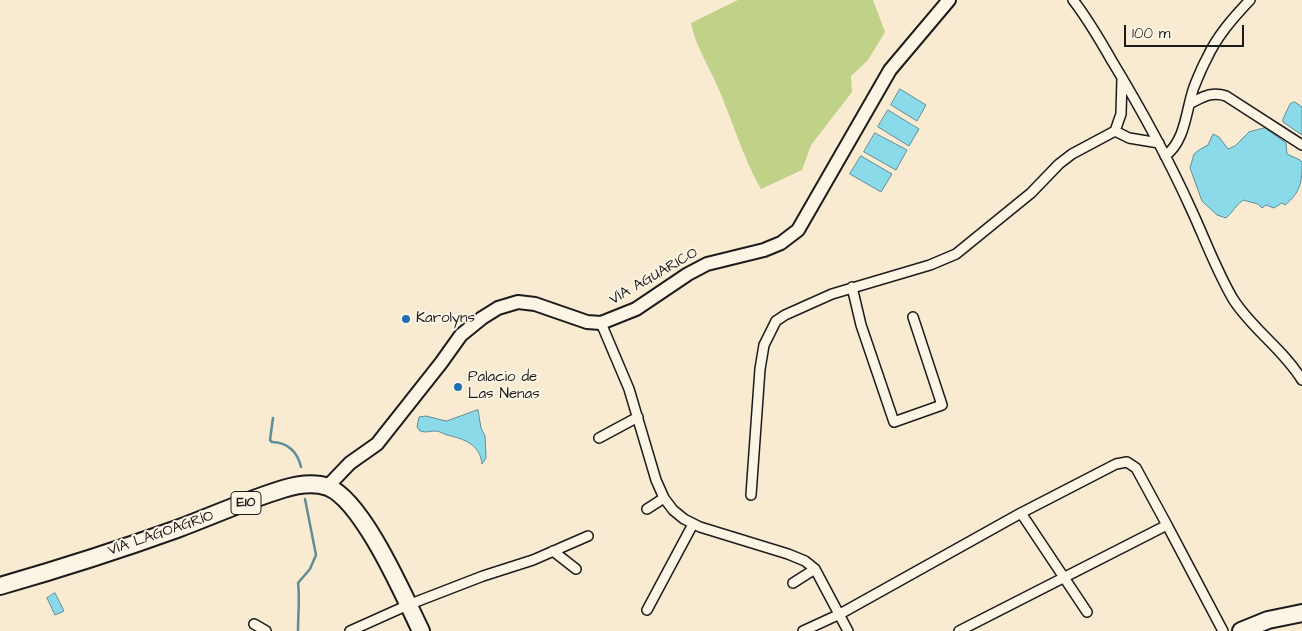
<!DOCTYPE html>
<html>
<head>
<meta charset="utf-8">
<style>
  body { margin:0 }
  #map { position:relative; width:1302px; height:631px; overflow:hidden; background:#f9ead2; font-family:"Architects Daughter",sans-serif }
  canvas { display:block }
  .scale { position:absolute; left:1124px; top:25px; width:120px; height:22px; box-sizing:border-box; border:2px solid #1c1c1c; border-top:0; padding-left:6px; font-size:15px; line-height:18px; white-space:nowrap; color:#1c1c1c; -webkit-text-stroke:4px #fcf5e5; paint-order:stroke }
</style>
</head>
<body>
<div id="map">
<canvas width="1302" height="631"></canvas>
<div class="scale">100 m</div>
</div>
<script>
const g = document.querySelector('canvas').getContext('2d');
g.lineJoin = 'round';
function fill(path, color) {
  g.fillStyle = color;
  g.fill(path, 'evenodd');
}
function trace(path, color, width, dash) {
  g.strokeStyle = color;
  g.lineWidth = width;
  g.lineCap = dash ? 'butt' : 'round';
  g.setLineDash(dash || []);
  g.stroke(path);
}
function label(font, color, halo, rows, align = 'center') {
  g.font = font + ' "Architects Daughter",sans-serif';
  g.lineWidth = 4;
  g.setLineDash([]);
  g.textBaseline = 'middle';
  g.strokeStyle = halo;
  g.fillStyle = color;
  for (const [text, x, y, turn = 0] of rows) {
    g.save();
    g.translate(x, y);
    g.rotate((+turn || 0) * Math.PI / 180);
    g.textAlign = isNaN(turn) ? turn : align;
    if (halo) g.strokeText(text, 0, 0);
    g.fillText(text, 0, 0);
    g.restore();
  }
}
const green = new Path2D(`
  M 738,0 L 873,0 L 885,32 L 868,60 L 851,76 L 852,92 L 811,145 L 802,170 L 761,189 C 742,156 732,118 716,83 C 707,63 695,44 691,23 Z`);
const water = new Path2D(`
  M 900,89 L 926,105 L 917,121 L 891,105 Z
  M 1295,102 L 1302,107 L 1302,135 L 1283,122 L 1283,119 L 1290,104 Z
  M 888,110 L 919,129 L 909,146 L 878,127 Z
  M 1265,128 L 1286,143 L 1287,154 L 1300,160 L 1302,162 C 1302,182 1301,192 1285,205 L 1282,203 L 1274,208 L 1266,205 L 1262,208 L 1258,204 L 1243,200 C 1236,205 1233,212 1226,218 L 1217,215 L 1202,201 L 1190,168 L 1194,154 L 1199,150 L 1208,145 L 1213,134 L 1219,137 L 1228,149 L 1235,146 L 1249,132 Z
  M 875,133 L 907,150 L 896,170 L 864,152 Z
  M 861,156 L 892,174 L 881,192 L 850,174 Z
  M 478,410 L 481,428 L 485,436 L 486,458 L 482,464 C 480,444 464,439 447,435 C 444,434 439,431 436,431 C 430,431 426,433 420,431 L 417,427 L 419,417 L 426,416 L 446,421 Z
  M 55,593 L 64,611 L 55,615 L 47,598 Z`);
const stream = new Path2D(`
  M 273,418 L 270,440 L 272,442 C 288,442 298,453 301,467
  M 298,631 C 298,615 300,598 298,583 L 310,569 L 316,555 L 305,499`);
const street = new Path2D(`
  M 1073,0 C 1088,19 1100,40 1112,61 C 1141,109 1168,158 1191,209 C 1205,239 1216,270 1233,299 C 1252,329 1283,349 1302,380
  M 1191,103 C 1203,97 1212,91 1226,96 L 1302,145
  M 1115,131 L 1121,114 L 1122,78
  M 1165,156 C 1186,141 1186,109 1194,87 C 1198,77 1202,67 1207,58 C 1217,36 1233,18 1250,0
  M 852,287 L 861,325 L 894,422 L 942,405 L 913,317
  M 601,323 L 629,389 L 656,480 L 664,498 L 673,510 L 684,519 L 700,527 L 788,554 L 805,561 L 815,569 L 848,631
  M 599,438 L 638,417
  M 751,495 L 760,369 L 764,345 L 776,321 L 785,315 L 832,294 L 930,265 L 956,254 L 1031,193 L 1059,164 L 1072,154 L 1115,131 L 1129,138 L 1159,143
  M 647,509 L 664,498
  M 1021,513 L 1116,464 L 1127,462 L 1136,468 L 1167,525
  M 553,551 L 576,569
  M 793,583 L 815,569
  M 647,610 L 693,524
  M 254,624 L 266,631
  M 350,631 L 408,605 L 483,576 L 533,560 L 588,536
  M 803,631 L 840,614 L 1021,513 L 1087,612
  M 959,631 L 1167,525 L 1223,631`);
const secondary = new Path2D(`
  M 327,487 L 350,463 L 377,444 L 441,363 L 461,335 L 482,318 L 498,308 L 518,302 L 535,304 L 587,322 L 601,323 L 636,309 L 688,274 L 707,264 L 764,250 L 781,243 L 798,230 L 890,70 L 949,0`);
const highway = new Path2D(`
  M 0,586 C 59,569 119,550 177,529 C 212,516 247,500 283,489 C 296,485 314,482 328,487 C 363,501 404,596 421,631
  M 1241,631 L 1268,620 L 1302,613`);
const markers = [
  [406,319,5,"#1f6fb2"],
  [458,387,5,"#1f6fb2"]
];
const shields = [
  [246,503,30]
];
const shieldNames = [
  ["E10",246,503]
];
const streetNames = [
  ["VÍA AGUARICO",654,277,-30],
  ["VÍA LAGOAGRÍO",161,534,-19]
];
const poiNames = [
  ["Karolyns",416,319],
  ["Palacio de",468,378],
  ["Las Nenas",468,395]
];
fill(green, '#bfd287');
fill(water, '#8bdae9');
trace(water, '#5f8e97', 1);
trace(stream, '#5f8e97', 2.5);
trace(street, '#1c1c1c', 12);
trace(secondary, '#1c1c1c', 16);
trace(highway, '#1c1c1c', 20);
trace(street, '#fcf5e5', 9);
trace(secondary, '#fcf5e5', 12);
trace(highway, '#fcf5e5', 16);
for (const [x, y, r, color] of markers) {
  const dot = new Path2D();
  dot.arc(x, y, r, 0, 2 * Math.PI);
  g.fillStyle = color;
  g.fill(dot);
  trace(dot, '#fcf5e5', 2);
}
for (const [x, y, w] of shields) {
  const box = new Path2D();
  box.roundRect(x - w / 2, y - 11.5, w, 23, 4);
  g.fillStyle = '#fcf5e5';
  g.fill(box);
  trace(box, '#1c1c1c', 1);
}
label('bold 14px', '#1c1c1c', null, shieldNames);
label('15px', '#1c1c1c', '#fcf5e5', streetNames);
label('15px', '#1c1c1c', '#fcf5e5', poiNames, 'left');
</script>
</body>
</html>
